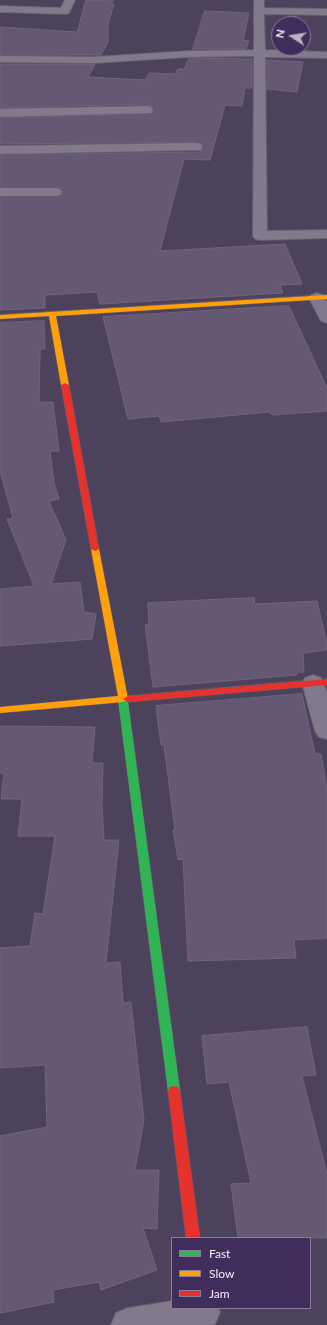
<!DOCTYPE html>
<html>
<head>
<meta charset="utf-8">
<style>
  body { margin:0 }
  #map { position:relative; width:327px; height:1325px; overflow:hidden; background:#4d425c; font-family:Lato,sans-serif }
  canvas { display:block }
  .legend { position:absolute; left:171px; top:1237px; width:140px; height:72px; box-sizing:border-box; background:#412d5b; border:1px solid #887b9b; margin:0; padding:5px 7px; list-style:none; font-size:12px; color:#f3effa }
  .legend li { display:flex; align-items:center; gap:8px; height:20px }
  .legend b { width:20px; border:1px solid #887b9b }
  .north { position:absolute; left:271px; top:16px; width:40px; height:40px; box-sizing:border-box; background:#412d5b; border:1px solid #887b9b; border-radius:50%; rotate:282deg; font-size:11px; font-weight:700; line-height:16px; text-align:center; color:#f3effa }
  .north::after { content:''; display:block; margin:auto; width:14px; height:18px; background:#b9b2c3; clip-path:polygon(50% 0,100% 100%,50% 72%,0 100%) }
</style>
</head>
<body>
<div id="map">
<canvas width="327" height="1325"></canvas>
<ul class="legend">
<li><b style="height:5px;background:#30b455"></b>Fast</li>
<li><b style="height:5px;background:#ff9f0a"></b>Slow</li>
<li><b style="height:5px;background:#e5322d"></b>Jam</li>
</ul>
<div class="north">N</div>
</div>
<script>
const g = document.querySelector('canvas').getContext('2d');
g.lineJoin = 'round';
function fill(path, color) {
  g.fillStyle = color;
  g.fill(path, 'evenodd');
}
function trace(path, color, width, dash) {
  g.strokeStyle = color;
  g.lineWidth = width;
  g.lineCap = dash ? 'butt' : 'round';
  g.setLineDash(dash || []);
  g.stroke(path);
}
const building = new Path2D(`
  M 86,0 L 113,0 L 111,4 L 114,4 L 108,24 L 108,42 L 101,55 L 0,55 L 0,27 L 77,32 Z
  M 205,11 L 249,13 L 243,40 L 249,41 L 246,49 L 193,49 Z
  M 189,58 L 252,59 L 252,88 L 245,88 L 242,106 L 225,105 L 210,160 L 184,159 L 160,251 L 285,244 L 302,284 L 280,285 L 283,293 L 100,304 L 97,292 L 45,295 L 45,308 L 0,310 L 0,198 L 55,198 L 60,196 L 63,193 L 61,188 L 55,186 L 0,186 L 0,155 L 201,152 L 203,147 L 201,143 L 196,142 L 0,144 L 0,118 L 151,114 L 154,111 L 152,106 L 147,104 L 0,108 L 0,64 L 95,64 L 88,77 L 145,80 L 149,73 L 175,74 L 178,69 L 184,69 Z
  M 267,60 L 303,62 L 297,92 L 267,89 Z
  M 289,306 L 327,388 L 327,411 L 272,415 L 270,412 L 161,422 L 159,416 L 128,419 L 103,317 Z
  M 44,321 L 45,349 L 40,349 L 39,402 L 53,402 L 59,451 L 50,451 L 54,483 L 59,499 L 49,501 L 66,540 L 51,584 L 80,582 L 84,612 L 96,614 L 92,639 L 0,646 L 0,589 L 34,586 L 7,519 L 13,518 L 0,471 L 0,323 Z
  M 254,598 L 255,604 L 317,601 L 327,644 L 327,650 L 303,653 L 304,672 L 297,672 L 297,675 L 153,687 L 145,625 L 149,624 L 148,603 Z
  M 302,694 L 315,754 L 321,754 L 327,789 L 327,938 L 294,940 L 296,958 L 188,961 L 183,859 L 178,860 L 173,830 L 175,830 L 164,745 L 161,745 L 156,706 Z
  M 0,726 L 95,727 L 92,763 L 103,763 L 102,804 L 104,840 L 119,840 L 106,963 L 120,962 L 123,1003 L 131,1002 L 144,1120 L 135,1170 L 159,1170 L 157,1229 L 143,1228 L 157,1270 L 101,1290 L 99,1282 L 53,1290 L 54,1302 L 0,1313 L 0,1136 L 47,1127 L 45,1065 L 0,1068 L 0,948 L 30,946 L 35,913 L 43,914 L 55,836 L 18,836 L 22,799 L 1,799 L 4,773 L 0,773 Z
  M 307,1027 L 316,1075 L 302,1076 L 327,1174 L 327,1238 L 238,1238 L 231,1184 L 251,1183 L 229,1082 L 207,1084 L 202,1036 Z`);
const street = new Path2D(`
  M 65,0 L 75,0 L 69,13 L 65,14 L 0,12 L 0,6 L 61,8 Z
  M 254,0 L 264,0 L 264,8 L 327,9 L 327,15 L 264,14 L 265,50 L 327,52 L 327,58 L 265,57 L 267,231 L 327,230 L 327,238 L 260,240 L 255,239 L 253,236 L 254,56 L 189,57 L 94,63 L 0,62 L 0,56 L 94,57 L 189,51 L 254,50 Z
  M 147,106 L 151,107 L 153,110 L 151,113 L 0,117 L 0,109 Z
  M 196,143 L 201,144 L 202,147 L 201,150 L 0,154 L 0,146 Z
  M 0,188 L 55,188 L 60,189 L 62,192 L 60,195 L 55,196 L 0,196 Z
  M 317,293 L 323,295 L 327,302 L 327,323 L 321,321 L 309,298 L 311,295 Z
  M 313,675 L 321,678 L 327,692 L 327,739 L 319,737 L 315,731 L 302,683 L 305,678 Z
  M 172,1301 L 172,1308 L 218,1308 L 220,1312 L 215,1324 L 212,1325 L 111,1325 L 116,1313 L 128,1308 Z`);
const fast = new Path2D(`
  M 128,696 L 133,699 L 128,702 L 180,1091 L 178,1095 L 174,1096 L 170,1095 L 168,1091 L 118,699 L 120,697 Z`);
const slow = new Path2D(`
  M 327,295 L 327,299 L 56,316 L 69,385 L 65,387 L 61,385 L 49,316 L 0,319 L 0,315 Z
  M 92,547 L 98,547 L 99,549 L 128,699 L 123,702 L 0,713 L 0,707 L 118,696 L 91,549 Z`);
const jam = new Path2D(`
  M 65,383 L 69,385 L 99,549 L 95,551 L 91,549 L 61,385 Z
  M 327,679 L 327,685 L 128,702 L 123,699 L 128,696 Z
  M 174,1086 L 178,1087 L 180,1091 L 200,1238 L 186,1238 L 168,1091 L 170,1087 Z`);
fill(building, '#645872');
trace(building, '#6f667b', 1);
trace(street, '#675f71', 2);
trace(fast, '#675f71', 1);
trace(slow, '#675f71', 1);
trace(jam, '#675f71', 1);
fill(street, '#82798d');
fill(fast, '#30b455');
fill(slow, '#ff9f0a');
fill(jam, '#e5322d');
</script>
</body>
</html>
